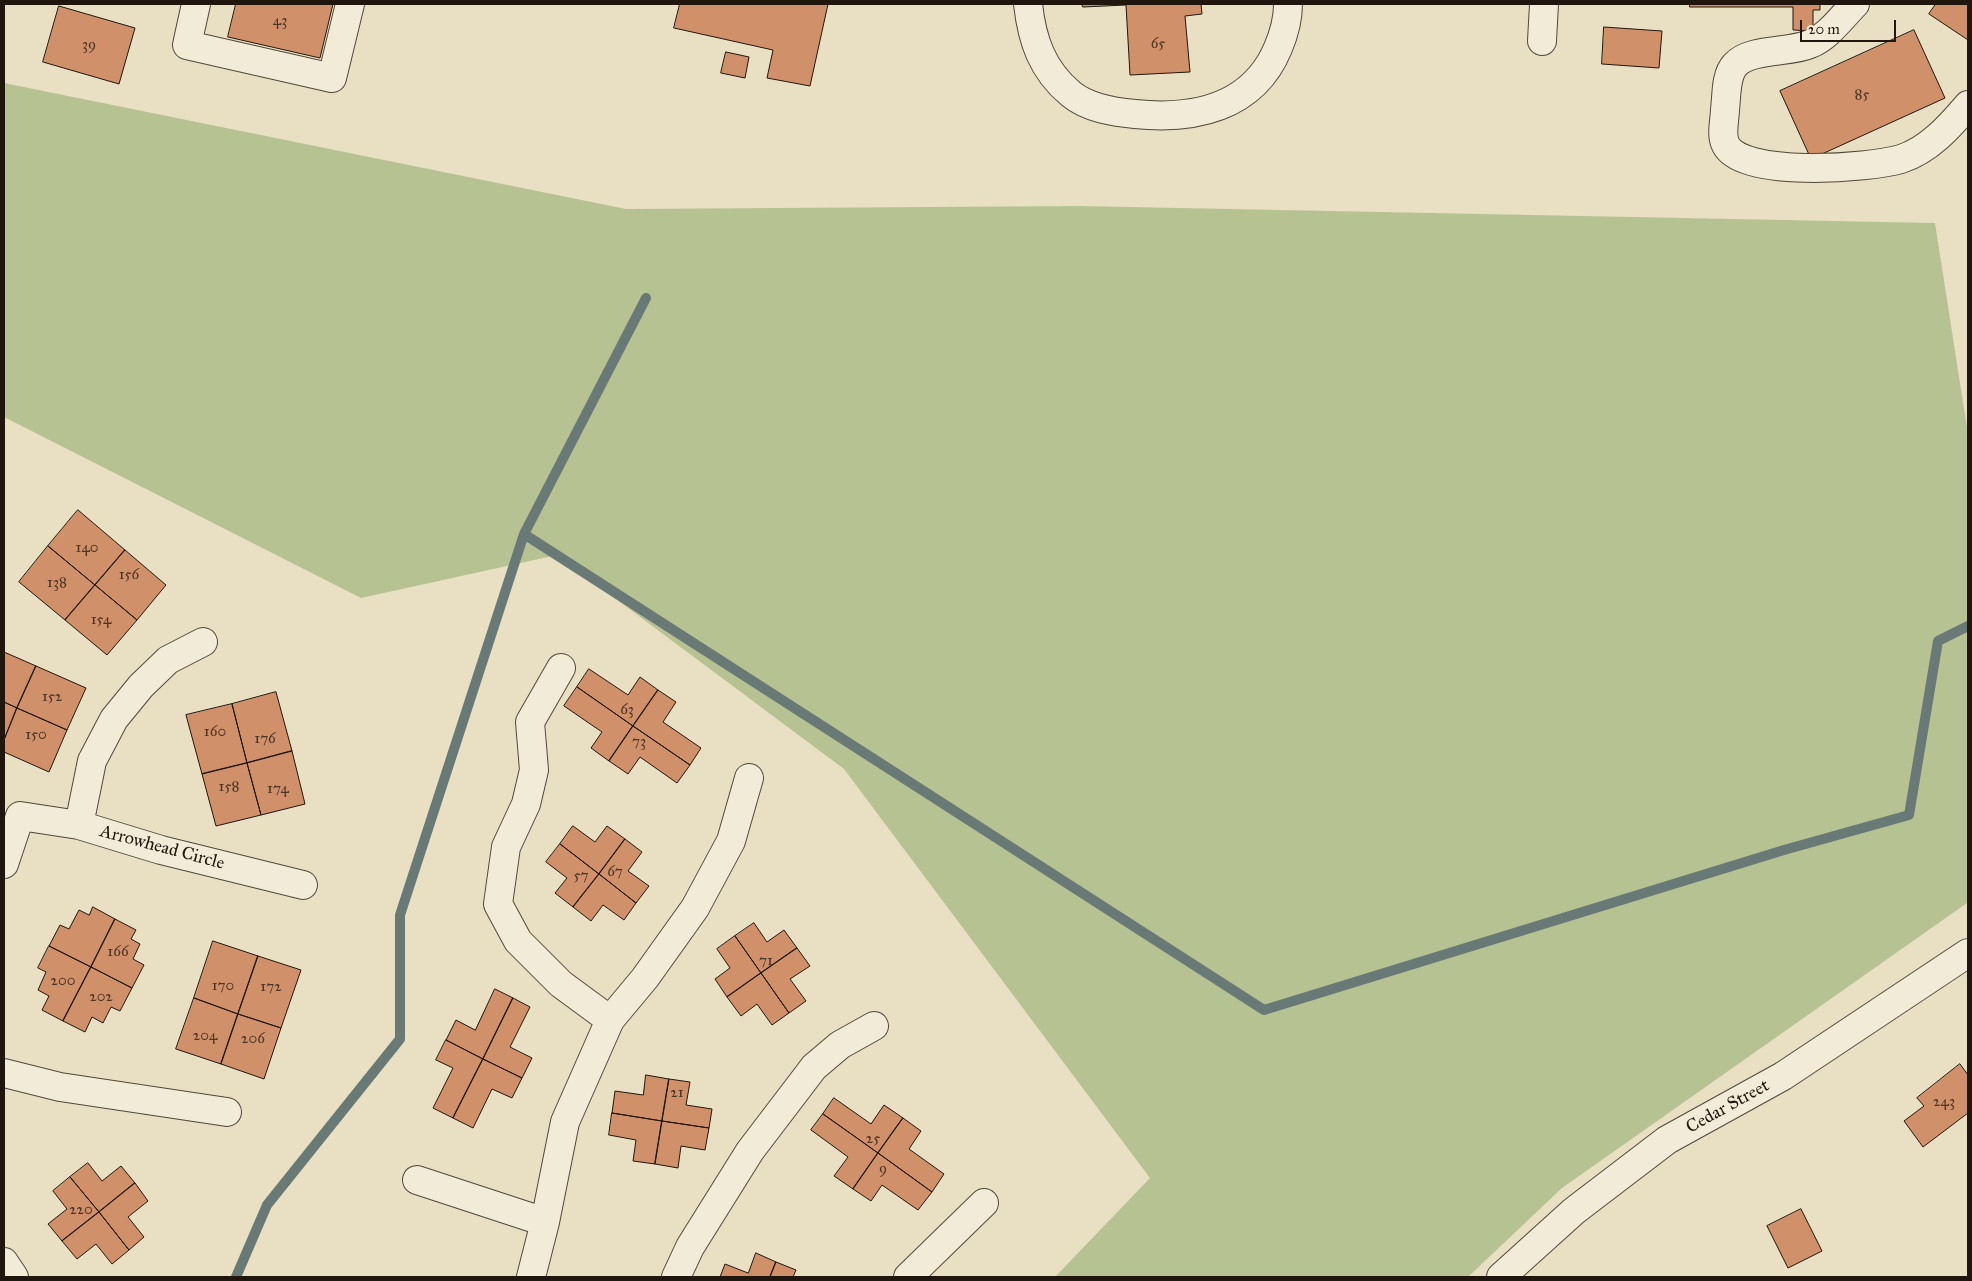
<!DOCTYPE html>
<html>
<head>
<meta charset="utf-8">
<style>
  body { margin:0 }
  #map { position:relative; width:1972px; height:1281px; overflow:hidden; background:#e9e0c3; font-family:"IM FELL Great Primer",serif }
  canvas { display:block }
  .frame { position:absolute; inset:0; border:5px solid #20160d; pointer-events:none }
  .scale { position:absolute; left:1800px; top:20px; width:96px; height:22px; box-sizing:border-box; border:2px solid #20160d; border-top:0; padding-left:6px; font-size:15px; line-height:18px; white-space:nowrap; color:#20160d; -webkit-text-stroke:4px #f1ebd8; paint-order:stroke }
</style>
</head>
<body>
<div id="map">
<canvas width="1972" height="1281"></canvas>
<div class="frame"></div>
<div class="scale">20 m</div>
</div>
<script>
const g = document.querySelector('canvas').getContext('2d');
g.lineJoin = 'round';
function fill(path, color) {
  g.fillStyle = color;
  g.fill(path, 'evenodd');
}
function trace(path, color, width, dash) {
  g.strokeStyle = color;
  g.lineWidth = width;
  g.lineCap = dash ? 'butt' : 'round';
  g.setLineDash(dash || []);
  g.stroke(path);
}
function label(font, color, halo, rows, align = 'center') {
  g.font = font + ' "IM FELL Great Primer",serif';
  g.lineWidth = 5;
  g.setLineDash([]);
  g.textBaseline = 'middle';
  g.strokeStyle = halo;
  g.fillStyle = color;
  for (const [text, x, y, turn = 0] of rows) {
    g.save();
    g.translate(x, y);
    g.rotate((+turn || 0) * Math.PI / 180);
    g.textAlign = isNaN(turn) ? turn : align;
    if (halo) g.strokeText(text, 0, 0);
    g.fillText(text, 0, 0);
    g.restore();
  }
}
const green = new Path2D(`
  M 4,83 L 626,209 L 1079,206 L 1935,223 L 1968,434 L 1968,886 L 1967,903 L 1562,1188 L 1468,1277 L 1055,1277 L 1150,1178 L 844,769 L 557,555 L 361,598 L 4,417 Z`);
const stream = new Path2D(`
  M 524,534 L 1264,1010 L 1784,850 L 1909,815 L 1938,641 L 1968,626
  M 236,1277 L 267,1205 L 400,1039 L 400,915 L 524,534 L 646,298`);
const building = new Path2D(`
  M 236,4 L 333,4 L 320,58 L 228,37 Z
  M 680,4 L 828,4 L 810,86 L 767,78 L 773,50 L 674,28 Z
  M 1082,4 L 1201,4 L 1202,14 L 1185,16 L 1190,72 L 1130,75 L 1126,5 L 1083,7 Z
  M 1690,4 L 1820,4 L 1820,10 L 1813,10 L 1813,31 L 1793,30 L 1793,7 L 1690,7 Z
  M 1936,4 L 1968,4 L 1968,40 L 1929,14 Z
  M 59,6 L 135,28 L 119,84 L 43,62 Z
  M 1604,27 L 1662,31 L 1659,68 L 1602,64 Z
  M 1914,30 L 1945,98 L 1811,159 L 1780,91 Z
  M 726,52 L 749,57 L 745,78 L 721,73 Z
  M 78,510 L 125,550 L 95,585 L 48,546 Z
  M 48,546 L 95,585 L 65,620 L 19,582 Z
  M 125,550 L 166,585 L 137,620 L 95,585 Z
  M 95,585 L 137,620 L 107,655 L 65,620 Z
  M 4,652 L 36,666 L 17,708 L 4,702 Z
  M 36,666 L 86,688 L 67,730 L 17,708 Z
  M 589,669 L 628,695 L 640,677 L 658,690 L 633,726 L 577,687 Z
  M 577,687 L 633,726 L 609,761 L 591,748 L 602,732 L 564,706 Z
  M 658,690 L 676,702 L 663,722 L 701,748 L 690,765 L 633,726 Z
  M 276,692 L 292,751 L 247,763 L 232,704 Z
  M 4,702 L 17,708 L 4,740 Z
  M 232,704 L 247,763 L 202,774 L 186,715 Z
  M 17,708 L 67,730 L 49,772 L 4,752 L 4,740 Z
  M 633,726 L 690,765 L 677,783 L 640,757 L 628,774 L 609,761 Z
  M 292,751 L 305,804 L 261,815 L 247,763 Z
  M 247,763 L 261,815 L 216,826 L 202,774 Z
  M 573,826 L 595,842 L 607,826 L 625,839 L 599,874 L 560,844 Z
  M 625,839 L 642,852 L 628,871 L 649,886 L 636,903 L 599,874 Z
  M 560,844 L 599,874 L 573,907 L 555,893 L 567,878 L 546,862 Z
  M 599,874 L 636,903 L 624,920 L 603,905 L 591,921 L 573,907 Z
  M 93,907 L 115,919 L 91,967 L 49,946 L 60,925 L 69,929 L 79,910 L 89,915 Z
  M 115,919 L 136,930 L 131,939 L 140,944 L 133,959 L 144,965 L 132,988 L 91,967 Z
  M 754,923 L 767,942 L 784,930 L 797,948 L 761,973 L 735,936 Z
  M 735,936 L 761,973 L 727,997 L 715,979 L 730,968 L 717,949 Z
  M 213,941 L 258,956 L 238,1014 L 194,998 Z
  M 49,946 L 91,967 L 63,1021 L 42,1010 L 49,996 L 38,990 L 46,972 L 38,968 Z
  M 797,948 L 810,966 L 790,979 L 806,1001 L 789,1013 L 761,973 Z
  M 258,956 L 301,970 L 281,1028 L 238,1014 Z
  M 91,967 L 132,988 L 120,1011 L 111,1007 L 103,1023 L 92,1017 L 85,1032 L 63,1021 Z
  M 761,973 L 789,1013 L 772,1025 L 757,1004 L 741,1016 L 727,997 Z
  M 495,989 L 513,998 L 483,1059 L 446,1040 L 456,1020 L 475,1030 Z
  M 194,998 L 238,1014 L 221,1064 L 176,1049 Z
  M 513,998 L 530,1007 L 510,1047 L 532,1058 L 522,1078 L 483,1059 Z
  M 238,1014 L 281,1028 L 264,1079 L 221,1064 Z
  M 446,1040 L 483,1059 L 453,1118 L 433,1108 L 453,1068 L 436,1060 Z
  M 483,1059 L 522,1078 L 512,1098 L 492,1089 L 473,1128 L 453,1118 Z
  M 1960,1064 L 1968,1075 L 1968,1113 L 1923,1147 L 1904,1121 L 1924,1106 L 1917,1098 Z
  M 646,1075 L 669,1079 L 662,1121 L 612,1113 L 615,1091 L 643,1095 Z
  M 669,1079 L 690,1082 L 686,1105 L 712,1109 L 709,1128 L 662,1121 Z
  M 834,1098 L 871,1124 L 884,1105 L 903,1118 L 878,1153 L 823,1114 Z
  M 612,1113 L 662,1121 L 655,1164 L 633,1161 L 636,1140 L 609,1135 Z
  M 823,1114 L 878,1153 L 853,1189 L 834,1176 L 848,1157 L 811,1130 Z
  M 903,1118 L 921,1131 L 909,1149 L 944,1174 L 932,1192 L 878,1153 Z
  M 662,1121 L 709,1128 L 705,1150 L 681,1146 L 678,1168 L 655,1164 Z
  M 878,1153 L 932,1192 L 918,1210 L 882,1185 L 871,1201 L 853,1189 Z
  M 88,1163 L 102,1181 L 121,1166 L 135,1183 L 99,1212 L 70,1177 Z
  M 70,1177 L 99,1212 L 62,1241 L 48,1224 L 67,1209 L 53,1191 Z
  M 135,1183 L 148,1201 L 128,1217 L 144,1237 L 129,1250 L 99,1212 Z
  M 1801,1209 L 1822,1251 L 1788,1268 L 1767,1226 Z
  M 99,1212 L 129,1250 L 112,1264 L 96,1244 L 77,1259 L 62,1241 Z
  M 756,1253 L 776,1262 L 770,1277 L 720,1277 L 725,1264 L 748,1273 Z
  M 776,1262 L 796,1270 L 793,1277 L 770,1277 Z`);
const minor = new Path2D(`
  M 196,4 L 187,45 L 332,78 L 350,4
  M 1028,4 C 1032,40 1042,70 1071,94 C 1088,108 1113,112 1135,114 C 1194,120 1253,108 1278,48 C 1284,34 1288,19 1288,4
  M 1855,4 C 1842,17 1828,37 1810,44 C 1790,53 1750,48 1735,65 C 1725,76 1727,96 1725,109 C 1725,119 1721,133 1725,143 C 1738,179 1871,168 1901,159 C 1929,150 1950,126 1968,105
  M 1542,41 L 1544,4
  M 79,825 L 92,761 L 114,719 L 141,686 L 168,660 L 203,642
  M 4,864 L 20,816 L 79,825 L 161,850 L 303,885
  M 610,1020 L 645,978 L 695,908 L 731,841 L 749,778
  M 4,1073 L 60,1087 L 227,1112
  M 417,1180 L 545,1222
  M 4,1262 L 14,1277
  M 531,1277 L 545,1222 L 565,1122 L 610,1020 L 561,984 L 518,941 L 498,904 L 506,847 L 526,804 L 534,770 L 530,722 L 561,668
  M 676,1277 L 690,1247 L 750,1151 L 814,1067 L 840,1045 L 874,1026
  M 908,1277 L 984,1203
  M 1501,1277 L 1574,1211 L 1667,1140 L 1783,1076 L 1968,953`);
const numberNames = [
  ["43",280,21],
  ["65",1158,44],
  ["39",89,45],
  ["85",1862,95],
  ["140",87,548],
  ["156",129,575],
  ["138",57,583],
  ["154",101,620],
  ["152",52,697],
  ["63",627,710],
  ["160",215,732],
  ["150",36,735],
  ["176",265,739],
  ["73",639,742],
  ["158",229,787],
  ["174",278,789],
  ["67",615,872],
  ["57",581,876],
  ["166",118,952],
  ["71",766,961],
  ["200",63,981],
  ["170",223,986],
  ["172",271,987],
  ["202",101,997],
  ["204",205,1036],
  ["206",253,1039],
  ["21",677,1093],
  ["243",1944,1102],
  ["25",873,1139],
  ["9",883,1169],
  ["220",81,1210]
];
const streetNames = [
  ["Arrowhead Circle",162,848,15],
  ["Cedar Street",1728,1107,-29]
];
fill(green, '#b7c293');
trace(stream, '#697976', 10);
fill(building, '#d0906a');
trace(building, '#20160d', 1);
trace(minor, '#52483a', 30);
trace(minor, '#f1ebd8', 28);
label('15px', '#4c3424', null, numberNames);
label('18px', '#20160d', '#f1ebd8', streetNames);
</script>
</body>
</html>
